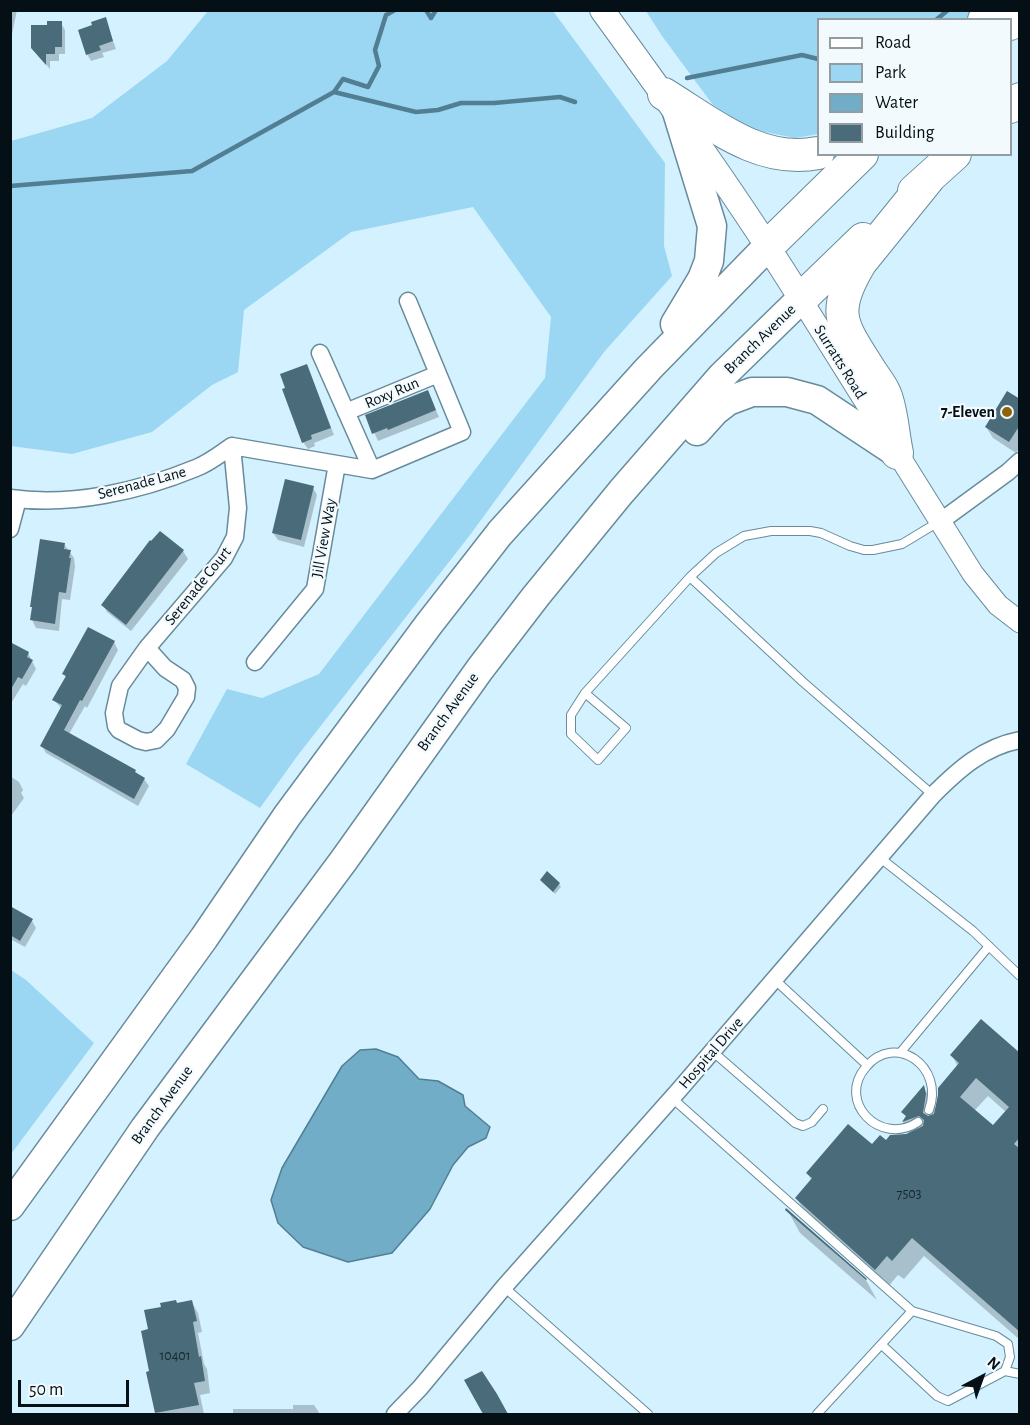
<!DOCTYPE html>
<html>
<head>
<meta charset="utf-8">
<style>
  body { margin:0 }
  #map { position:relative; width:1030px; height:1425px; overflow:hidden; background:#d3f1ff; font-family:"Alegreya Sans",sans-serif }
  canvas { display:block }
  .frame { position:absolute; inset:0; border:12px solid #041016; pointer-events:none }
  .legend { position:absolute; left:817px; top:18px; width:195px; height:138px; box-sizing:border-box; background:#f2fafd; border:2px solid #939ca1; margin:0; padding:8px 10px; list-style:none; font-size:18px; color:#041016 }
  .legend li { display:flex; align-items:center; gap:12px; height:30px }
  .legend b { width:30px; border:2px solid #939ca1 }
  .north { position:absolute; left:952px; top:1347px; width:60px; height:60px; -webkit-text-stroke:4px #f2fafd; paint-order:stroke; rotate:41deg; font-size:16px; font-weight:700; line-height:24px; text-align:center; color:#041016 }
  .north::after { content:''; display:block; margin:auto; width:21px; height:27px; background:#041016; clip-path:polygon(50% 0,100% 100%,50% 72%,0 100%) }
  .scale { position:absolute; left:18px; top:1380px; width:111px; height:27px; box-sizing:border-box; border:3px solid #041016; border-top:0; padding-left:8px; font-size:18px; line-height:21px; white-space:nowrap; color:#041016; -webkit-text-stroke:4px #f2fafd; paint-order:stroke }
</style>
</head>
<body>
<div id="map">
<canvas width="1030" height="1425"></canvas>
<div class="frame"></div>
<ul class="legend">
<li><b style="height:8px;background:#fff"></b>Road</li>
<li><b style="height:16px;background:#9bd7f2"></b>Park</li>
<li><b style="height:16px;background:#72adc8"></b>Water</li>
<li><b style="height:16px;background:#496b7a"></b>Building</li>
</ul>
<div class="north">N</div>
<div class="scale">50 m</div>
</div>
<script>
const g = document.querySelector('canvas').getContext('2d');
g.lineJoin = 'round';
function fill(path, color) {
  g.fillStyle = color;
  g.fill(path, 'evenodd');
}
function trace(path, color, width, dash) {
  g.strokeStyle = color;
  g.lineWidth = width;
  g.lineCap = dash ? 'butt' : 'round';
  g.setLineDash(dash || []);
  g.stroke(path);
}
function label(font, color, halo, rows, align = 'center') {
  g.font = font + ' "Alegreya Sans",sans-serif';
  g.lineWidth = 4.5;
  g.setLineDash([]);
  g.textBaseline = 'middle';
  g.strokeStyle = halo;
  g.fillStyle = color;
  for (const [text, x, y, turn = 0] of rows) {
    g.save();
    g.translate(x, y);
    g.rotate((+turn || 0) * Math.PI / 180);
    g.textAlign = isNaN(turn) ? turn : align;
    if (halo) g.strokeText(text, 0, 0);
    g.fillText(text, 0, 0);
    g.restore();
  }
}
const green = new Path2D(`
  M 208,11 L 553,11 L 665,163 L 664,246 L 672,276 L 604,352 L 470,535 L 298,755 L 260,808 L 186,764 L 227,689 L 262,698 L 319,674 L 545,378 L 551,317 L 473,207 L 351,232 L 244,310 L 238,372 L 212,385 L 152,432 L 72,454 L 11,446 L 11,141 L 92,118 L 167,61 Z
  M 646,11 L 975,11 L 966,19 L 818,20 L 818,134 L 795,138 L 750,129 L 713,105 L 662,36 Z
  M 11,970 L 26,980 L 94,1043 L 11,1154 Z`);
const water = new Path2D(`
  M 376,1049 L 398,1057 L 419,1079 L 438,1081 L 463,1095 L 465,1106 L 490,1127 L 486,1138 L 468,1147 L 453,1165 L 430,1209 L 392,1253 L 348,1262 L 303,1247 L 278,1223 L 271,1200 L 282,1168 L 342,1066 L 360,1050 Z`);
const shadow = new Path2D(`
  M 10,10 L 17,10 L 12,34 L 10,33 Z
  M 105,19 L 116,49 L 102,53 L 104,57 L 91,61 L 87,54 Z
  M 61,23 L 65,30 L 65,54 L 59,54 L 59,61 L 50,61 L 50,69 L 38,55 L 48,26 Z
  M 310,373 L 334,435 L 314,443 L 315,446 L 308,449 L 303,442 Z
  M 431,399 L 439,417 L 378,441 L 367,416 Z
  M 1020,401 L 1020,447 L 1016,453 L 993,438 L 986,427 Z
  M 313,488 L 317,495 L 304,547 L 278,540 L 273,533 Z
  M 160,533 L 183,551 L 188,559 L 131,631 L 107,612 L 103,605 Z
  M 64,544 L 74,558 L 75,567 L 70,600 L 62,599 L 59,631 L 36,628 L 32,620 Z
  M 114,642 L 118,650 L 87,708 L 85,706 L 69,734 L 135,771 L 137,775 L 144,779 L 149,786 L 138,806 L 46,753 L 42,746 L 62,709 L 54,700 L 66,678 L 64,674 Z
  M 10,643 L 28,653 L 36,669 L 26,686 L 23,684 L 10,705 Z
  M 10,776 L 19,782 L 23,790 L 21,793 L 24,798 L 11,816 Z
  M 542,881 L 559,884 L 561,887 L 555,894 Z
  M 10,907 L 32,921 L 36,928 L 25,947 L 10,939 Z
  M 952,1055 L 1020,1055 L 1020,1340 L 924,1256 L 904,1279 L 898,1275 L 887,1288 L 808,1218 L 797,1199 L 812,1181 L 807,1173 L 872,1146 L 910,1134 L 903,1122 L 907,1118 L 903,1112 L 924,1088 L 937,1110 L 958,1067 ZM 988,1096 L 1006,1112 L 993,1128 L 974,1111 Z
  M 788,1211 L 866,1280 L 877,1300 L 800,1233 Z
  M 191,1301 L 198,1313 L 202,1332 L 198,1333 L 204,1364 L 207,1369 L 210,1393 L 200,1395 L 204,1414 L 158,1414 L 151,1373 L 150,1331 L 162,1308 L 162,1305 Z
  M 293,1405 L 314,1405 L 320,1414 L 233,1414 L 233,1409 L 293,1409 Z`);
const stream = new Path2D(`
  M 426,10 L 431,18 L 436,10
  M 936,20 L 948,10
  M 687,78 L 802,55 L 818,59
  M 334,92 L 343,79 L 368,87 L 379,66 L 375,50 L 386,15 L 395,10
  M 10,186 L 192,171 L 334,92 L 416,112 L 438,110 L 461,103 L 494,103 L 560,97 L 575,102`);
const building = new Path2D(`
  M 106,17 L 113,41 L 99,46 L 101,50 L 86,55 L 78,30 L 92,25 L 91,22 Z
  M 47,21 L 62,21 L 62,47 L 55,47 L 55,54 L 46,54 L 46,65 L 31,48 L 31,25 L 47,25 Z
  M 307,364 L 331,428 L 311,435 L 312,439 L 302,443 L 282,389 L 285,388 L 280,374 Z
  M 428,390 L 436,410 L 388,430 L 387,428 L 372,434 L 365,415 Z
  M 1007,391 L 1020,399 L 1020,425 L 1009,442 L 985,427 Z
  M 285,479 L 314,486 L 301,540 L 272,533 Z
  M 160,531 L 184,550 L 126,625 L 101,605 L 150,540 L 151,541 Z
  M 40,539 L 65,543 L 64,549 L 71,550 L 69,558 L 71,558 L 66,593 L 59,592 L 55,624 L 30,620 L 32,607 L 30,607 Z
  M 88,627 L 115,641 L 82,701 L 80,700 L 64,730 L 136,770 L 135,772 L 145,778 L 134,799 L 40,746 L 62,705 L 52,700 L 66,676 L 62,674 Z
  M 10,642 L 29,652 L 27,657 L 33,660 L 22,679 L 18,677 L 10,691 Z
  M 547,871 L 560,883 L 553,892 L 540,880 Z
  M 10,906 L 33,919 L 20,941 L 10,935 Z
  M 981,1019 L 1020,1053 L 1020,1137 L 1014,1144 L 1020,1149 L 1020,1332 L 912,1238 L 892,1261 L 887,1256 L 875,1270 L 795,1198 L 812,1178 L 806,1173 L 848,1124 L 872,1144 L 880,1135 L 886,1140 L 890,1135 L 906,1134 L 923,1126 L 924,1120 L 919,1116 L 902,1122 L 906,1116 L 901,1112 L 924,1085 L 926,1094 L 923,1113 L 928,1116 L 934,1114 L 938,1095 L 938,1088 L 959,1063 L 950,1055 ZM 976,1078 L 1009,1107 L 993,1125 L 960,1097 Z
  M 786,1208 L 867,1279 L 866,1280 L 785,1210 Z
  M 176,1300 L 177,1303 L 192,1300 L 197,1321 L 193,1322 L 199,1357 L 201,1356 L 205,1381 L 194,1383 L 199,1405 L 155,1413 L 146,1372 L 149,1371 L 141,1331 L 148,1329 L 144,1310 L 161,1307 L 160,1303 Z
  M 482,1371 L 497,1394 L 508,1414 L 483,1414 L 464,1380 Z`);
const service = new Path2D(`
  M 690,577 L 803,682 L 933,795
  M 585,693 L 626,728 L 598,760 L 571,734 L 571,715 L 585,693 L 690,577 L 716,553 L 744,536 L 771,531 L 810,531 L 821,533 L 850,546 L 864,550 L 873,550 L 902,544 L 940,521
  M 879,857 L 973,931 L 1020,976
  M 774,979 L 867,1065
  M 712,1051 L 795,1123 L 803,1126 L 812,1122 L 823,1109
  M 900,1053 L 989,946
  M 672,1098 L 912,1311 L 996,1336 L 1008,1344 L 1010,1357 L 1005,1371 L 948,1401 L 937,1396 L 882,1345
  M 918,1122 C 880,1147 836,1101 866,1067 C 895,1032 945,1066 929,1110
  M 504,1287 L 648,1414
  M 1005,1371 L 1020,1374
  M 817,1414 L 912,1311`);
const minor = new Path2D(`
  M 320,353 L 372,470
  M 346,412 L 438,374
  M 232,446 L 372,470 L 462,432 L 408,301
  M 10,498 C 71,507 140,491 196,468 C 209,463 220,454 232,446
  M 941,521 L 1008,472 L 1020,461
  M 10,529 L 18,499
  M 147,648 L 165,668 L 183,680 L 187,688 L 186,697 L 167,729 L 156,740 L 146,742 L 138,740 L 119,730 L 116,726 L 114,713 L 120,686 Z
  M 147,648 L 224,558 L 235,537 L 238,508 L 232,446
  M 255,662 L 315,589 L 337,464
  M 395,1414 L 420,1388 L 504,1287 L 679,1090 L 933,795 C 958,770 983,747 1020,740`);
const tertiary = new Path2D(`
  M 801,299 L 973,574 L 998,605 L 1020,622`);
const secondary = new Path2D(`
  M 602,10 C 671,105 739,199 801,299`);
const trunk = new Path2D(`
  M 675,324 L 702,279 L 709,261 L 712,226 L 677,112
  M 697,431 L 715,411 L 728,401 L 752,392 L 787,392 L 817,400 L 897,453
  M 10,1206 L 204,938 L 287,816 L 429,624 L 500,533 L 649,368 L 768,246
  M 10,1326 L 145,1128 L 344,860 L 480,669 L 536,596 L 621,492 L 722,376 L 801,299`);
const motorway = new Path2D(`
  M 984,20 L 994,10
  M 1010,24 L 1020,16
  M 664,94 C 711,123 760,165 818,153
  M 1010,107 L 1020,99
  M 914,191 L 955,154
  M 768,246 L 862,154
  M 801,299 L 863,239
  M 897,453 C 893,435 892,410 885,394 C 882,386 875,378 870,370 C 841,324 830,313 861,262 L 929,178`);
const markers = [
  [1007,412,6,"#8e630a"]
];
const numberNames = [
  ["7503",909,1194],
  ["10401",175,1356]
];
const streetNames = [
  ["Branch Avenue",760,339,-44],
  ["Surratts Road",840,362,58],
  ["Roxy Run",392,393,-23],
  ["Serenade Lane",142,483,-15],
  ["Jill View Way",324,538,-80],
  ["Serenade Court",198,586,-51],
  ["Branch Avenue",448,712,-54],
  ["Hospital Drive",711,1053,-49],
  ["Branch Avenue",162,1105,-54]
];
const poiNames = [
  ["7-Eleven",995,412]
];
fill(green, '#9bd7f2');
fill(water, '#72adc8');
trace(water, '#517e93', 1.5);
fill(shadow, '#0003');
trace(stream, '#517e93', 4.5);
fill(building, '#496b7a');
trace(service, '#688b9b', 10);
trace(minor, '#688b9b', 19);
trace(tertiary, '#688b9b', 23);
trace(secondary, '#688b9b', 26);
trace(trunk, '#688b9b', 31);
trace(motorway, '#688b9b', 34);
trace(service, '#fff', 8);
trace(minor, '#fff', 16);
trace(tertiary, '#fff', 21);
trace(secondary, '#fff', 24);
trace(trunk, '#fff', 28);
trace(motorway, '#fff', 32);
for (const [x, y, r, color] of markers) {
  const dot = new Path2D();
  dot.arc(x, y, r, 0, 2 * Math.PI);
  g.fillStyle = color;
  g.fill(dot);
  trace(dot, '#f2fafd', 2);
}
label('14px', '#15272f', null, numberNames);
label('16px', '#041016', '#f2fafd', streetNames);
label('bold 16px', '#041016', '#f2fafd', poiNames, 'right');
</script>
</body>
</html>
